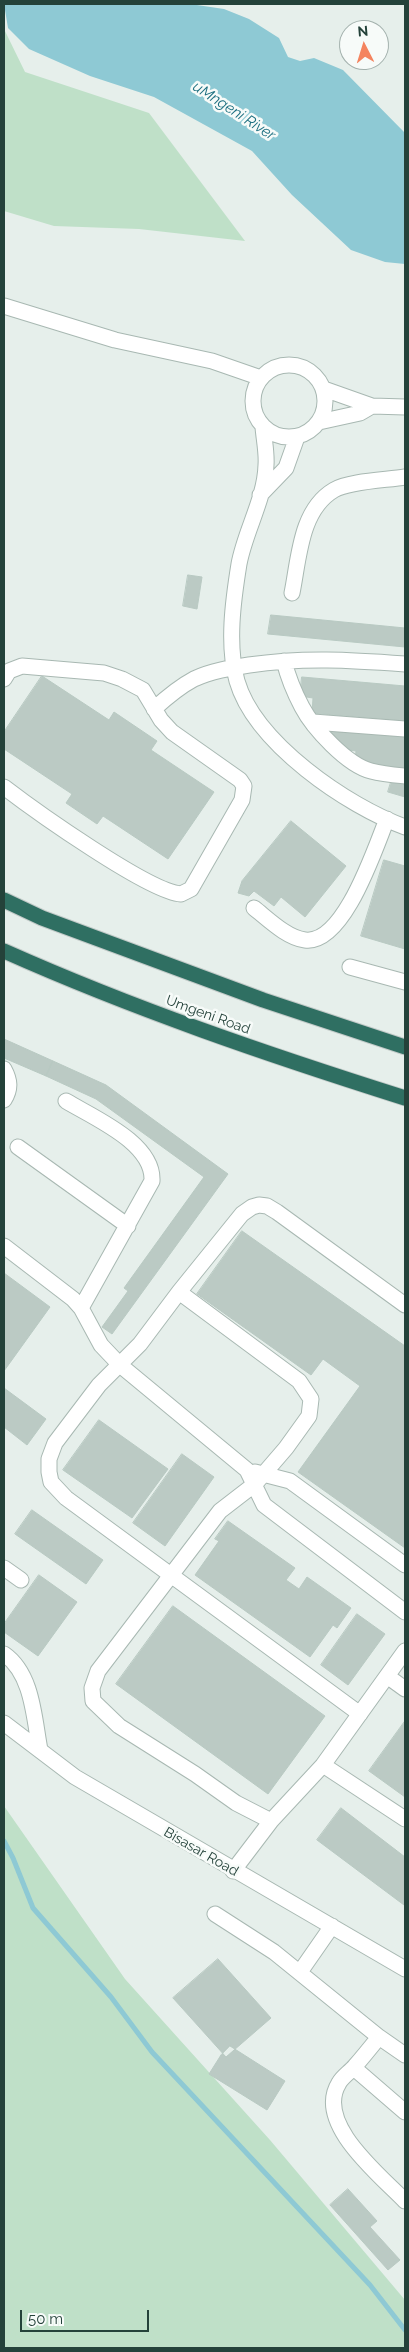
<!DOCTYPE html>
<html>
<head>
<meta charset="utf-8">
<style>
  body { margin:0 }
  #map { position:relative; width:409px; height:2352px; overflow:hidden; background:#e6efeb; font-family:Raleway,sans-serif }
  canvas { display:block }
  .frame { position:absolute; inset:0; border:5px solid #24423a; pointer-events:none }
  .north { position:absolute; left:339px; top:20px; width:50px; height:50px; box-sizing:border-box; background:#f7fbf9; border:1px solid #a3b1ad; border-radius:50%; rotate:355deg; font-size:14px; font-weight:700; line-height:20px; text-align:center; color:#24423a }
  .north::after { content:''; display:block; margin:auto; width:18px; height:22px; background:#f4845f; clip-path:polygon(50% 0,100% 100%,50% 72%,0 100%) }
  .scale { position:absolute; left:20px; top:2310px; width:129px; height:22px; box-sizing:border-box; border:2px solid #24423a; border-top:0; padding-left:6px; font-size:15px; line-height:18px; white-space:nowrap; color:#24423a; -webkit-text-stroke:4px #f7fbf9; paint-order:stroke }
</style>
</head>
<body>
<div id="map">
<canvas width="409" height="2352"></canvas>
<div class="frame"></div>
<div class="north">N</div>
<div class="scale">50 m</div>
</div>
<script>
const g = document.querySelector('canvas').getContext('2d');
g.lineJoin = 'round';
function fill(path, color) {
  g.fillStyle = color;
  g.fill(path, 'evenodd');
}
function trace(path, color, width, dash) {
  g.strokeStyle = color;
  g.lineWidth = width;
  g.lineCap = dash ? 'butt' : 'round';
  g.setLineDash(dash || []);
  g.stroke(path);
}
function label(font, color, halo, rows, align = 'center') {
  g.font = font + ' Raleway,sans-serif';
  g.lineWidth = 5;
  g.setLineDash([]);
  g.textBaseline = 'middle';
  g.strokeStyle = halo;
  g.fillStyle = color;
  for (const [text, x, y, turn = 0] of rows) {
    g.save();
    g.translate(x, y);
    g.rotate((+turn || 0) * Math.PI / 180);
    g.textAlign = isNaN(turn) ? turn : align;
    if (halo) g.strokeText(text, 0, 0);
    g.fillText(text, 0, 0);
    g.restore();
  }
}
const green = new Path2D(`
  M 4,29 L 25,72 L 149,113 L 245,241 L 139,229 L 54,226 L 4,211 Z
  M 4,1806 L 125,1979 L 270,2140 L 405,2300 L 405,2348 L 4,2348 Z`);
const water = new Path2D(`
  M 4,4 L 190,4 L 224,9 L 249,19 L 279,38 L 288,57 L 300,61 L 314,58 L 343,70 L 405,133 L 405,264 L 385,262 L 351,250 L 292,195 L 252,151 L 154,97 L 90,76 L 29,49 L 8,28 Z`);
const stream = new Path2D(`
  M 4,1841 L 13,1858 L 33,1908 L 111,1997 L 152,2052 L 370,2285 L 405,2330`);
const building = new Path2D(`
  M 188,575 L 202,577 L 197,609 L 183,606 Z
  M 271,615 L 405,628 L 405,647 L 268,634 Z
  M 42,676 L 109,720 L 114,712 L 157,741 L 151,750 L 214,792 L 168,859 L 103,816 L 97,824 L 66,803 L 72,794 L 4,749 L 4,732 Z
  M 302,677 L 405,686 L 405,721 L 312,713 L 313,698 L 300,696 Z
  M 332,729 L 405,735 L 405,770 L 355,761 L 356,751 L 341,749 L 341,742 L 331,741 Z
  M 392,779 L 405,783 L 405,797 L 388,792 Z
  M 291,821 L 346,866 L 305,917 L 281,897 L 274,906 L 254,891 L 249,896 L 238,893 L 242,881 Z
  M 384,860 L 405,866 L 405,949 L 361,936 Z
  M 4,1039 L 53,1061 L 46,1076 L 4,1058 Z
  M 53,1061 L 106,1085 L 228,1174 L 112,1334 L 102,1327 L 128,1291 L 124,1288 L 204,1177 L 96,1099 L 46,1076 Z
  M 242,1231 L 405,1346 L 405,1548 L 298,1472 L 360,1386 L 323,1359 L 311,1375 L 197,1294 Z
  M 4,1273 L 50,1307 L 4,1371 Z
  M 4,1388 L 46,1419 L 27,1445 L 4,1427 Z
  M 99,1420 L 168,1469 L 132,1518 L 63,1470 Z
  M 182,1454 L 214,1477 L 165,1546 L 133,1523 Z
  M 32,1510 L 103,1560 L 86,1584 L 15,1534 Z
  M 228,1521 L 295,1568 L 286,1580 L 299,1589 L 307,1577 L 351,1608 L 337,1628 L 333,1625 L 310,1657 L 195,1575 L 219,1541 L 215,1539 Z
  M 39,1575 L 77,1602 L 38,1656 L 4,1632 L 4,1624 Z
  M 173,1606 L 325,1716 L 268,1794 L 116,1684 Z
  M 357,1614 L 385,1634 L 348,1685 L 321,1665 Z
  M 405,1721 L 405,1797 L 369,1771 Z
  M 341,1808 L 405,1857 L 404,1905 L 317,1840 Z
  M 218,1959 L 271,2018 L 226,2057 L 173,1998 Z
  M 230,2046 L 285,2081 L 267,2110 L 209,2074 L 221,2055 Z
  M 348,2189 L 377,2221 L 370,2227 L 400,2260 L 388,2270 L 330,2205 Z`);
const minor = new Path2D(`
  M 4,306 L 115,340 L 212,361 L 261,378
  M253 401a36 36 0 1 1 72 0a36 36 0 1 1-72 0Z
  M 324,389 L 372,406 L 405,407
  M 319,422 L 360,413 L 372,406
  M 263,427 C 264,440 267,453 266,465 C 265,499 245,531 239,564 C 233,601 227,645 237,681 C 255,743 347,806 405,827
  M 260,495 L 286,468 L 297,437
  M 292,593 C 299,559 300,510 334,490 C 349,481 387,480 405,477
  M 284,661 C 288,677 294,692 302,707 C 313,728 347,765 371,771 C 382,774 394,775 405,776
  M 4,679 L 9,671 L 22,666 L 104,673 L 122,679 L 143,690 L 161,720 L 172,732 L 240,780 L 244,786 L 242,800 L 191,889 L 181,894 C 149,892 34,810 4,787
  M 154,709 C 166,698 179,687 194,679 C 211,671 230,668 249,665 C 304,657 350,660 405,664
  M 313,722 L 405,729
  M 254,908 C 268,919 287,938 305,940 C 344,945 375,848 387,819
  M 350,967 L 405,982
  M 4,1069 C 10,1080 11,1089 4,1100
  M 66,1101 C 94,1118 154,1143 152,1181 L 81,1308
  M 18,1147 L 128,1226
  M 4,1246 L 73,1299 L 81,1308 L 101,1345 L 120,1365 L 247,1470 L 264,1505 L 405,1612
  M 179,1292 L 299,1381 L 311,1399 L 309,1416 L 286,1448 L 255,1484 L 220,1511 L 98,1671 L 92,1688 L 93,1701 L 119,1726 L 195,1774 L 236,1803 L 271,1821
  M 255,1472 L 290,1481 L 405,1565
  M 4,1568 L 21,1580
  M 4,1654 C 33,1674 34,1719 40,1750
  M 387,1676 L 405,1689
  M 360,1714 L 66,1498 L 51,1482 L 49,1472 L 49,1459 L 55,1443 L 99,1385 L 140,1344 L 179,1292 L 242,1214 L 252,1207 L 259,1205 L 267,1206 L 277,1212 L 405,1305
  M 4,1723 L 75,1777 L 405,1969
  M 323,1765 L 405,1819
  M 233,1871 L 271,1821 L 323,1765 L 405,1651
  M 215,1914 L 274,1952 L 379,2037
  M 300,1972 L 332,1926
  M 405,2055 L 379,2037 C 371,2047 363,2057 355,2066 C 350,2072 342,2077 339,2083 C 314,2123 380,2175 405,2201
  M 354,2068 L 405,2112`);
const highway = new Path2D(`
  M 4,900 L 42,918 L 263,1000 L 405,1047
  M 4,951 C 134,1009 269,1055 405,1098`);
const streetNames = [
  ["Umgeni Road",208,1015,20],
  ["Bisasar Road",201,1852,30]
];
const waterNames = [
  ["uMngeni River",234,111,33]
];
fill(green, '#bfe0c8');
fill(water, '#8ec9d4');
trace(stream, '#8ec9d4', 5);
fill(building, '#bbcac4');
trace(building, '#b8c9c2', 1);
trace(minor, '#a8b8b2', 17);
trace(highway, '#c2cac8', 17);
trace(minor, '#fff', 15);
trace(highway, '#2f6f62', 15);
label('14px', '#24423a', '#f7fbf9', streetNames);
label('italic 15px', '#1c6f80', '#f7fbf9', waterNames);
</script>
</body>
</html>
